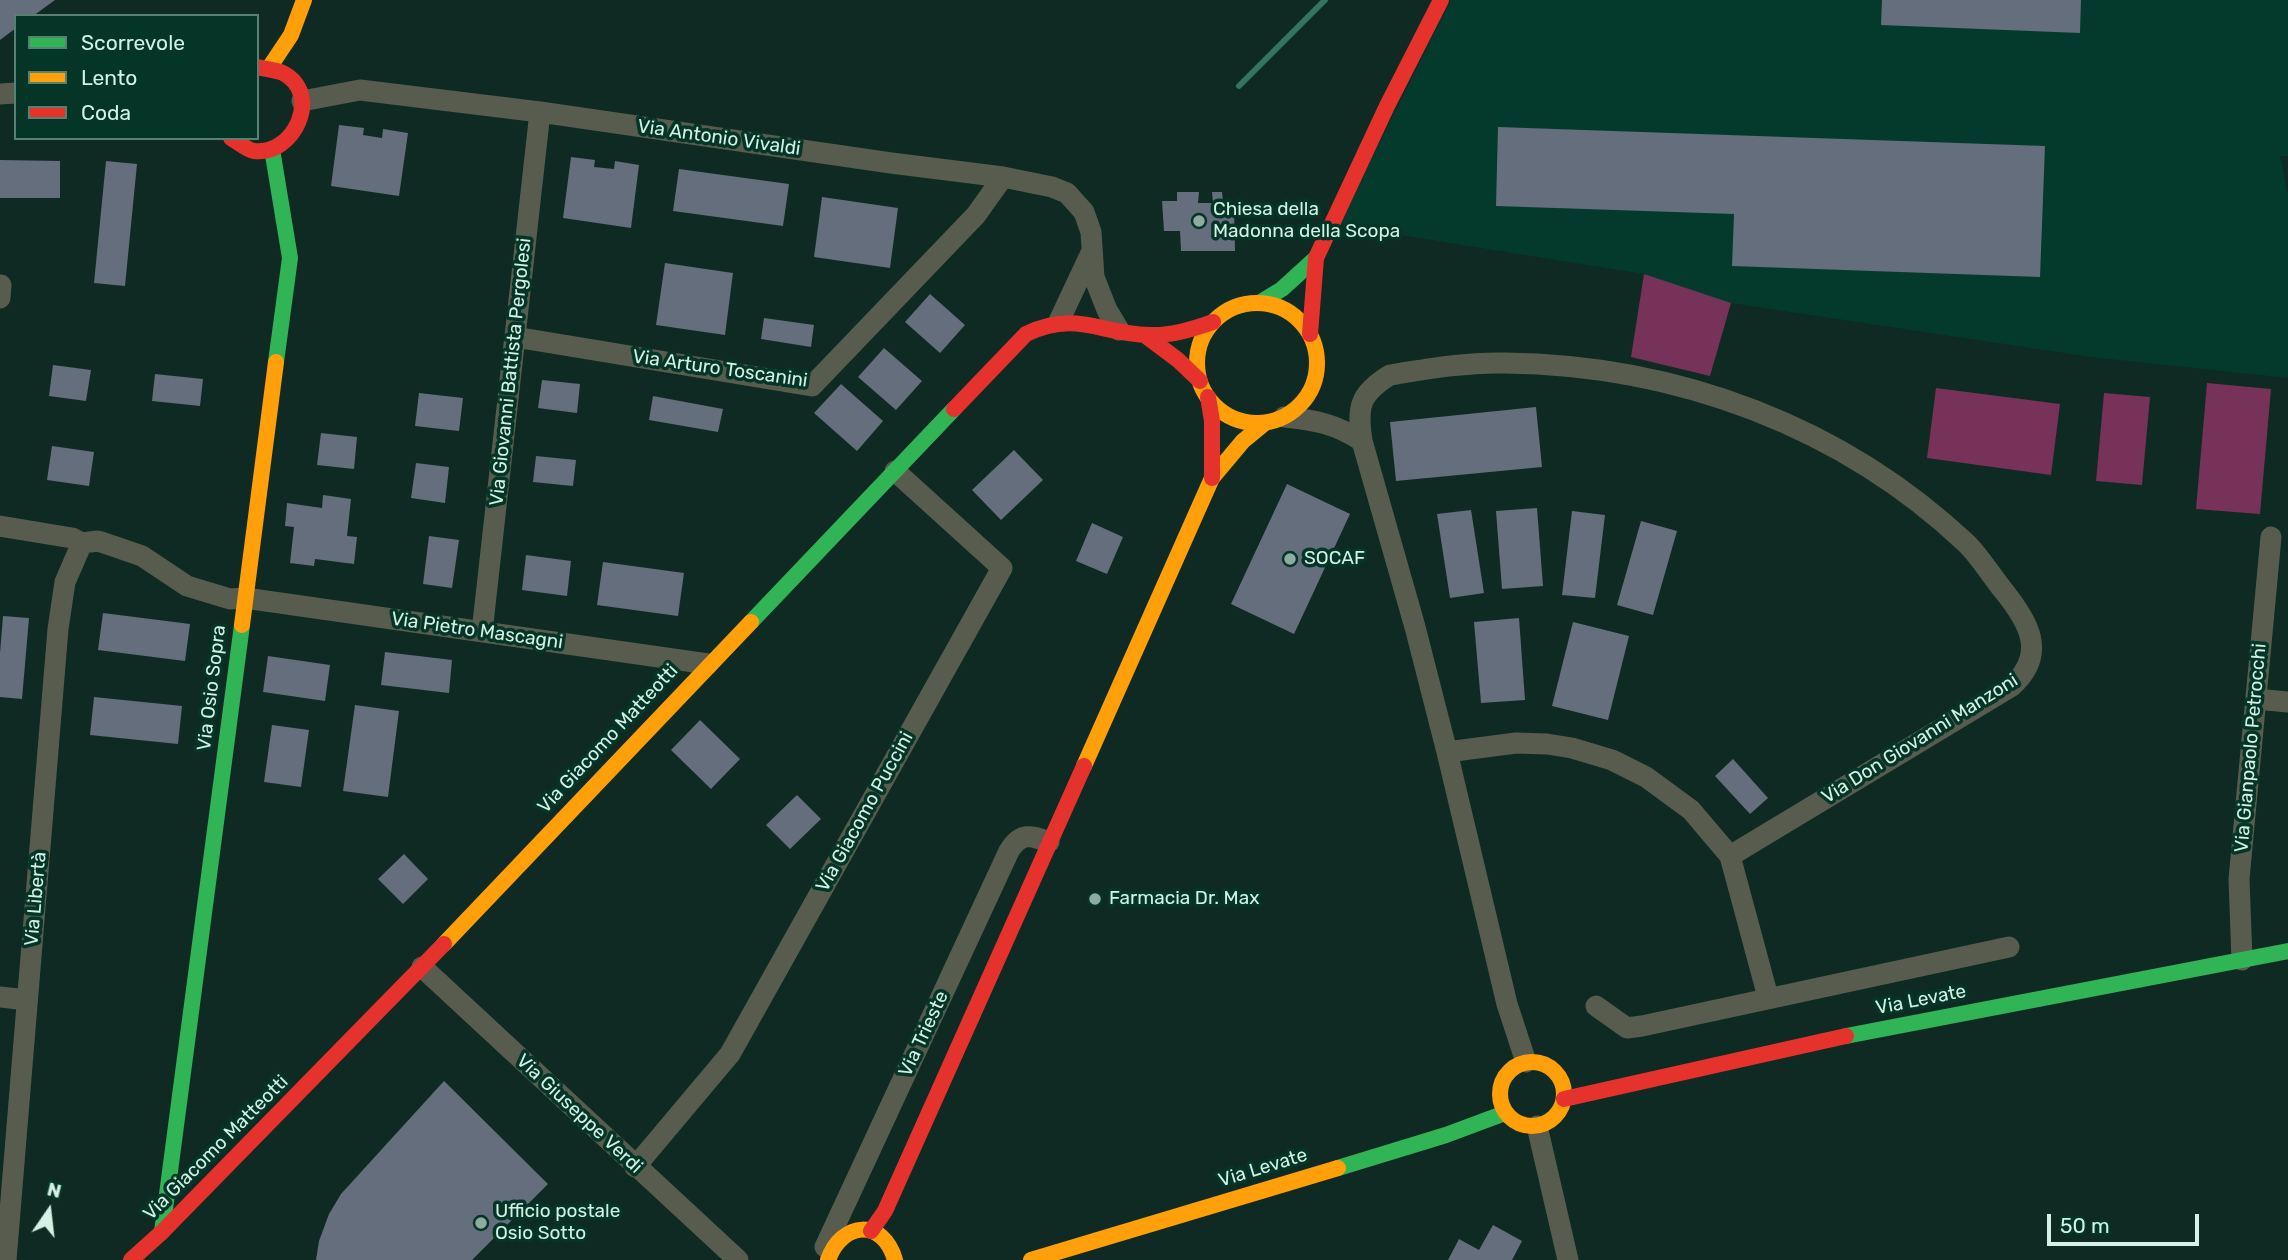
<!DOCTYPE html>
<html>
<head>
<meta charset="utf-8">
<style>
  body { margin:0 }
  #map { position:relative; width:2288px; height:1260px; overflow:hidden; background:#0f2a22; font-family:Rubik,sans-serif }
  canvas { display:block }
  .legend { position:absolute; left:14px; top:14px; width:245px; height:126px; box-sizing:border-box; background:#043527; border:2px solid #578073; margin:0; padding:9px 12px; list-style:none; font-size:21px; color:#d4f1e5 }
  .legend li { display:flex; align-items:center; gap:14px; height:35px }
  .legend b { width:35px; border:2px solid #578073 }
  .north { position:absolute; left:14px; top:1176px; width:70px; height:70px; -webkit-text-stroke:5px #043527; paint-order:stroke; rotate:14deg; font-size:19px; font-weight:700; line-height:28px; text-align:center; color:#d4f1e5 }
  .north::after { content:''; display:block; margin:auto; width:24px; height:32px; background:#d4f1e5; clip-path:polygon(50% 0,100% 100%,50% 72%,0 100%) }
  .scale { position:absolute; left:2047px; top:1214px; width:152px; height:32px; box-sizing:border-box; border:4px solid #d4f1e5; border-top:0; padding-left:9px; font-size:21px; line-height:24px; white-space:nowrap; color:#d4f1e5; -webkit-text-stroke:5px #043527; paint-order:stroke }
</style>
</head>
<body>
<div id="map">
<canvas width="2288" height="1260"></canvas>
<ul class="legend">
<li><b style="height:9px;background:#30b455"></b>Scorrevole</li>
<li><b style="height:9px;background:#ff9f0a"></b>Lento</li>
<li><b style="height:9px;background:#e5322d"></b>Coda</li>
</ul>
<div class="north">N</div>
<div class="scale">50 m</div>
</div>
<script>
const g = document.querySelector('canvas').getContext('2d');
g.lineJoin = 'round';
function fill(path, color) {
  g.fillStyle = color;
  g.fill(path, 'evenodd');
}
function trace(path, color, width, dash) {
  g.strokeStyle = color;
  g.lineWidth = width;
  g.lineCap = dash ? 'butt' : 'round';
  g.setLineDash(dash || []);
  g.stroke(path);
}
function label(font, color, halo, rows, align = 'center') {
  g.font = font + ' Rubik,sans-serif';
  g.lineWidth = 7;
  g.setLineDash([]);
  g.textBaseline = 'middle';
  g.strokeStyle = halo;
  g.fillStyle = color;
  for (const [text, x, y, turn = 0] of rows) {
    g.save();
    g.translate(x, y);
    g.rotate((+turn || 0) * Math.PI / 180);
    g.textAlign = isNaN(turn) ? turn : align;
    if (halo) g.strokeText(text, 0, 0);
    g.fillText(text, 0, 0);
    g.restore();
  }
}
const built = new Path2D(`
  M 1451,0 L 2288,0 L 2288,156 L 2280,156 L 2288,195 L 2288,378 L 2091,357 L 1731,303 L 1644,274 L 1338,225 Z`);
const green = new Path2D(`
  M 1644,274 L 1731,303 L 1710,376 L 1631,357 Z
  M 2207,383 L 2271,389 L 2260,514 L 2196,509 Z
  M 1936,388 L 2060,404 L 2051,475 L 1927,458 Z
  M 2104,393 L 2150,397 L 2142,485 L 2096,481 Z`);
const stream = new Path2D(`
  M 1239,86 L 1325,0`);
const building = new Path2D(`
  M 0,0 L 55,0 L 33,16 L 16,16 L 16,28 L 0,40 Z
  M 1882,0 L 2081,0 L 2080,33 L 1881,25 Z
  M 339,125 L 364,128 L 363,135 L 382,138 L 383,129 L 408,133 L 399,196 L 331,186 Z
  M 1498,127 L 2045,146 L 2040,277 L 1732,266 L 1734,214 L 1496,206 Z
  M 571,157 L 595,160 L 594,167 L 614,169 L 615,161 L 639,165 L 631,228 L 563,218 Z
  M 0,160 L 60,161 L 60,198 L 0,198 Z
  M 106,161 L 137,164 L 125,286 L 94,283 Z
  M 679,169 L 789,184 L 783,226 L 673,211 Z
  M 1177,192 L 1199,192 L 1198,203 L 1213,203 L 1212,192 L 1222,192 L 1223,202 L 1227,202 L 1234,211 L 1235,251 L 1181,251 L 1180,231 L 1164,231 L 1162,201 L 1177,201 Z
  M 822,197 L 898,208 L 890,268 L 814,257 Z
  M 665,263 L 733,273 L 725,335 L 656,325 Z
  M 930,294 L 965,325 L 940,353 L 905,322 Z
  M 764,318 L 814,325 L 811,347 L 761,339 Z
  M 884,348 L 922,381 L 896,410 L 858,377 Z
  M 53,365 L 91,370 L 86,401 L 49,396 Z
  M 155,374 L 203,379 L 200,406 L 152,401 Z
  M 542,380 L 580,384 L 577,413 L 538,408 Z
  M 841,384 L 883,421 L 857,451 L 814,413 Z
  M 419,393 L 463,398 L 459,431 L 415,426 Z
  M 653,396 L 723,409 L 718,432 L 649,420 Z
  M 1536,407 L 1542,467 L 1396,481 L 1390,422 Z
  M 321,433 L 357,437 L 354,469 L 317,465 Z
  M 52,446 L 94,452 L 89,486 L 47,480 Z
  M 1014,450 L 1043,480 L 1001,520 L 972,490 Z
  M 536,456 L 576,460 L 573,486 L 533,482 Z
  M 416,463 L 449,467 L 445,503 L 411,498 Z
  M 1287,484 L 1350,514 L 1294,634 L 1231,604 Z
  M 323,495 L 351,499 L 347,536 L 357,537 L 354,564 L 315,559 L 314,566 L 290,563 L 294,527 L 285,526 L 287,503 L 322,508 Z
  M 1537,508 L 1543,586 L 1502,589 L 1496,511 Z
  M 1471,510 L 1484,593 L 1450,598 L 1437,514 Z
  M 1572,511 L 1605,515 L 1595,598 L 1562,595 Z
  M 1641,521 L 1677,531 L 1653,615 L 1617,605 Z
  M 1092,523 L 1123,537 L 1107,574 L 1076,561 Z
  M 429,536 L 459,540 L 452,588 L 423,584 Z
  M 526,555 L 571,561 L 567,596 L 522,590 Z
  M 603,562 L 684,573 L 678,616 L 597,605 Z
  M 103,613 L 190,624 L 185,661 L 98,650 Z
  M 3,616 L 29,618 L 22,699 L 0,697 L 0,653 Z
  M 1519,618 L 1525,700 L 1481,703 L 1474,622 Z
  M 1573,622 L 1629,636 L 1608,720 L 1552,706 Z
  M 385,652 L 452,660 L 449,693 L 381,685 Z
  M 268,656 L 330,665 L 325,701 L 263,692 Z
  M 94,697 L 182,706 L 178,744 L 90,735 Z
  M 355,705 L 399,711 L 388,797 L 343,791 Z
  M 700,720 L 740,759 L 711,789 L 671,750 Z
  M 272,725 L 309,730 L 301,787 L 264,782 Z
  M 1733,759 L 1768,798 L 1750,814 L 1715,776 Z
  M 797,795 L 821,819 L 790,849 L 766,825 Z
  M 404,854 L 428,879 L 403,904 L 378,879 Z
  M 444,1081 L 548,1184 L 472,1260 L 316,1260 L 319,1241 L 329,1214 L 341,1194 Z
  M 1493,1225 L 1522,1241 L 1512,1260 L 1448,1260 L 1459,1239 L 1479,1250 Z`);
const street = new Path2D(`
  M 0,94 L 16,93
  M 302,101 L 360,90 L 540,112 L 891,163 L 1003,177 L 1052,187 L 1067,193 L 1084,212 L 1091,232 L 1094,277 L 1107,310 L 1119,330
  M 0,298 L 1,285
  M 1059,321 L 1091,253
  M 515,337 L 812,386 L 976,215 L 1003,177
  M 1284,417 C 1316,420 1335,424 1362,441
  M 0,526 L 72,538 L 82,543 L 98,541 L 113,546 L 142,556 L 187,586 L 230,599 L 245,598 L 708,664
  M 482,632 L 540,112
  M 2256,699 L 2288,702
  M 1447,752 L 1516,743 L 1547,744 L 1572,748 L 1612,760 L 1646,777 L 1691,810 L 1730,856 L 1768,997
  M 2242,960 L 2239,879 L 2271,537
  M 422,967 L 738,1260
  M 0,997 L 27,1000
  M 1596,1006 L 1627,1028 L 1642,1026 L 2009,947
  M 1526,1062 L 1507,1004 L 1447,752 L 1415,627 L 1362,441 C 1357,407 1359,394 1390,375 C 1427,369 1467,362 1505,363 C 1677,365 1842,426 1967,544 C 1980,557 1991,575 2003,590 C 2028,621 2048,653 2012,686 L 1730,856
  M 1537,1126 L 1568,1260
  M 635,1167 L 730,1054 L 1002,568 L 895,471
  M 825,1247 L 1009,851 C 1021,832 1030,835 1049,842
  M 6,1260 L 58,629 L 65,582 L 82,543`);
const fast = new Path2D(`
  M 272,149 L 290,258 L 276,362
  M 1259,303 L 1282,289 L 1316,258
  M 751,622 L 954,409
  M 1846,1036 L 2288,951
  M 1338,1168 L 1446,1135 L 1505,1113
  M 162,1232 L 242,625`);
const slow = new Path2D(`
  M 269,68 L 291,35 L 304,0
  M1197 363a60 60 0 1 1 120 0a60 60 0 1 1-120 0Z
  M 242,625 L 276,362
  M 1084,766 L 1212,478 L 1243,441 L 1265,423
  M 444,944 L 751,622
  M1500 1094a32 32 0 1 1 64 0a32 32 0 1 1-64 0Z
  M 828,1260 C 842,1221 883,1218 895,1260
  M 1031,1260 L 1338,1168`);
const jam = new Path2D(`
  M 231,138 C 238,142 247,150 254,151 C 294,156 323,94 283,73 C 276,70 265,69 257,67
  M 1310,334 L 1316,258 L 1387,106 L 1441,0
  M 1146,336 L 1178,360 L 1200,381
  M 1208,397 L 1212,421 L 1212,478
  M 954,409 L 1026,334 C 1077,310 1100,334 1149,335 C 1171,336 1193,329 1213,322
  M 1564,1099 L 1846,1036
  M 871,1231 L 885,1211 L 1084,766
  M 131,1260 L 162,1232 L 444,944`);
const markers = [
  [1199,221,7,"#8faba1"],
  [1290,559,7,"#8faba1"],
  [1095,899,7,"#8faba1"],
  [481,1223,7,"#8faba1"]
];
const streetNames = [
  ["Via Antonio Vivaldi",719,138,8],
  ["Via Arturo Toscanini",720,369,8],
  ["Via Giovanni Battista Pergolesi",511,372,-84],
  ["Via Pietro Mascagni",477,631,8],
  ["Via Osio Sopra",212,688,-83],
  ["Via Giacomo Matteotti",608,739,-47],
  ["Via Don Giovanni Manzoni",1920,739,-32],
  ["Via Gianpaolo Petrocchi",2251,748,-85],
  ["Via Giacomo Puccini",865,812,-61],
  ["Via Libertà",36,899,-85],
  ["Via Levate",1921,1000,-11],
  ["Via Trieste",924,1034,-65],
  ["Via Giuseppe Verdi",579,1114,43],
  ["Via Giacomo Matteotti",216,1148,-45],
  ["Via Levate",1263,1168,-17]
];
const poiNames = [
  ["Chiesa della",1213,210],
  ["Madonna della Scopa",1213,232],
  ["SOCAF",1304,559],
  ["Farmacia Dr. Max",1109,899],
  ["Ufficio postale",495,1212],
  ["Osio Sotto",495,1234]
];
fill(built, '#043a2c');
fill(green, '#763258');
trace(stream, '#31755f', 6);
fill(building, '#646e7c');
trace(street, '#575c4f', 21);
trace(fast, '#30b455', 16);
trace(slow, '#ff9f0a', 16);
trace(jam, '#e5322d', 16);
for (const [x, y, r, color] of markers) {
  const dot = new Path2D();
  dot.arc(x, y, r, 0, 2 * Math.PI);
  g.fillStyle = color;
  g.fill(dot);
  trace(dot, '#043527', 2.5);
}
label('19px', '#d4f1e5', '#043527', streetNames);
label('19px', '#d4f1e5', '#043527', poiNames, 'left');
</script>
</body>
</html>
